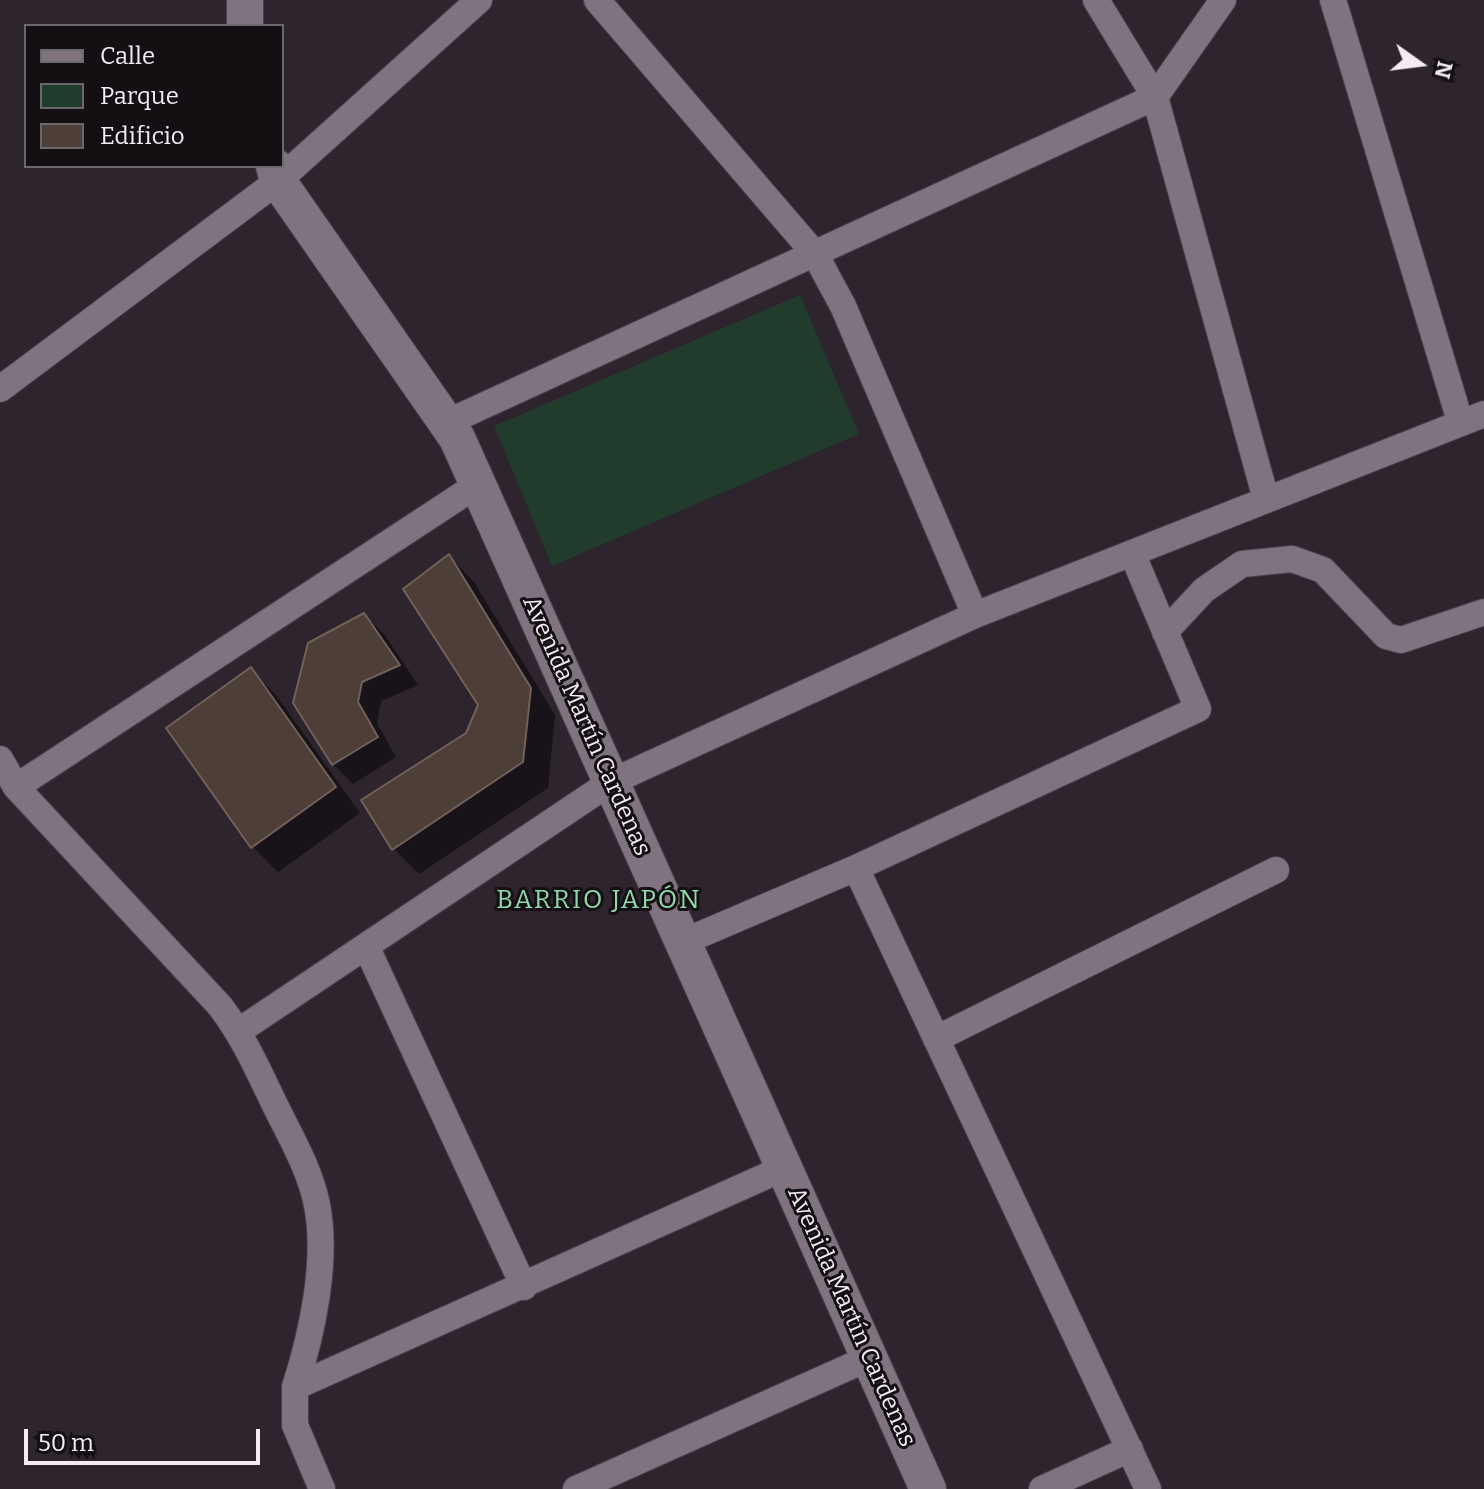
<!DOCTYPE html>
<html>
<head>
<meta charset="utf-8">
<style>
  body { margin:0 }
  #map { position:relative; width:1484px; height:1489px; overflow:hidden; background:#2d242e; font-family:Bitter,serif }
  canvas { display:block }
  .legend { position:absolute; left:24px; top:24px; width:260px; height:144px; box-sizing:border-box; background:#130f13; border:2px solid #6c676c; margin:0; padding:10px 14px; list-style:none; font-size:24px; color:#f2ebf2 }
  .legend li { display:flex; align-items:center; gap:16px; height:40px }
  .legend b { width:40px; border:2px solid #6c676c }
  .north { position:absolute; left:1380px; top:24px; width:80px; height:80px; -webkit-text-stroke:6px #130f13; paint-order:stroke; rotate:104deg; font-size:22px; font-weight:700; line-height:32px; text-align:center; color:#f2ebf2 }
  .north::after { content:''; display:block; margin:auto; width:28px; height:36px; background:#f2ebf2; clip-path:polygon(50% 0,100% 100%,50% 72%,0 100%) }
  .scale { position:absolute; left:24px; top:1429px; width:236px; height:36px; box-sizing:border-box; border:4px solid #f2ebf2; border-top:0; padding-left:10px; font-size:24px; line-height:28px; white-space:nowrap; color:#f2ebf2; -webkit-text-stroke:6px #130f13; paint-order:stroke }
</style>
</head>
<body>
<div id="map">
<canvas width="1484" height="1489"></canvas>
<ul class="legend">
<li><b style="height:10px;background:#7f7380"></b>Calle</li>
<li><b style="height:22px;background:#213b2c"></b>Parque</li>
<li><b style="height:22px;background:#4d3e37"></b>Edificio</li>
</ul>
<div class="north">N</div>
<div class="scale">50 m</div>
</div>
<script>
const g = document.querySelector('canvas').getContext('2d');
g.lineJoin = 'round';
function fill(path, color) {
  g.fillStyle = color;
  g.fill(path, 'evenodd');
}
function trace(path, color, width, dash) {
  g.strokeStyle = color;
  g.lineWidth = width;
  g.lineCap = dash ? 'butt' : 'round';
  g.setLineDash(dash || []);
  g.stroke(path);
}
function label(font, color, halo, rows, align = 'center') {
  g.font = font + ' Bitter,serif';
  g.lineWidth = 6;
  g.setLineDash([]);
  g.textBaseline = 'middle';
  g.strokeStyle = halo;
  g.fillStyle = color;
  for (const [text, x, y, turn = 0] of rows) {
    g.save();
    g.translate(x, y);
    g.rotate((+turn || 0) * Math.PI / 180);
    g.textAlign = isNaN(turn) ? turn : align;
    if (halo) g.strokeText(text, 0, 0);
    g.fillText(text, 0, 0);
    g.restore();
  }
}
const green = new Path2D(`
  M 800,295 L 859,434 L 552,566 L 494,426 Z`);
const shadow = new Path2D(`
  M 449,556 L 474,582 L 555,715 L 548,788 L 419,874 L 393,848 L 467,734 L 480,705 Z
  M 364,615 L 384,634 L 418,685 L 381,701 L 377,723 L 396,757 L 353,784 L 333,764 Z
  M 251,670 L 276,695 L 360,813 L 278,872 L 253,847 Z`);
const building = new Path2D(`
  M 449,554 L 531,688 L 523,762 L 392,850 L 361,800 L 466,733 L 478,705 L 403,589 Z
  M 364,613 L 400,665 L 362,682 L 358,702 L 378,737 L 332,765 L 293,703 L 308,643 Z
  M 251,667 L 336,787 L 251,848 L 166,728 Z`);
const street = new Path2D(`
  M 597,0 L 815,254 L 843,306 L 975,615
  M 1096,0 L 1155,97 L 1266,499
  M 1333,0 L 1460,421
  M 0,389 L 278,181 L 479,0
  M 448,422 L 1155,97 L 1223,0
  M 1165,632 L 1204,590 L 1242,564 L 1292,559 L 1323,570 L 1386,636 L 1401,640 L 1484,612
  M 0,759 L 16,787 L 220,1006 C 243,1036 258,1070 274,1103 C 290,1136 310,1169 317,1205 C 328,1261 312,1334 295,1387
  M 16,787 L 477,485
  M 856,868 L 1148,1489
  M 683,942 L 856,868 L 1198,709 L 1132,553
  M 366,946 L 524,1287
  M 239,1031 L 611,782 L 975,615 L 1484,414
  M 936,1039 L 1276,870
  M 322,1489 L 295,1425 L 295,1387 L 784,1168
  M 576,1489 L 869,1358
  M 1042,1489 L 1130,1449`);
const secondary = new Path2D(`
  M 245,0 L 245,26
  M 274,166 L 278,181 L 457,438 L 928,1489`);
const streetNames = [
  ["Avenida Martín Cardenas",586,726,66],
  ["Avenida Martín Cardenas",851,1317,66]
];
const neighbourhoodNames = [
  ["BARRIO JAPÓN",599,901]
];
fill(green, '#213b2c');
fill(shadow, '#0007');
fill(building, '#4d3e37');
trace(building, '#71615a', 2);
trace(street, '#4a424b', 28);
trace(secondary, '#4a424b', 38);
trace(street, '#7f7380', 26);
trace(secondary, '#7f7380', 36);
label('24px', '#f2ebf2', '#130f13', streetNames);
g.letterSpacing = '2px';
label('26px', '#8cd9ac', '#130f13', neighbourhoodNames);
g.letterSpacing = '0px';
</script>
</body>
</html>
